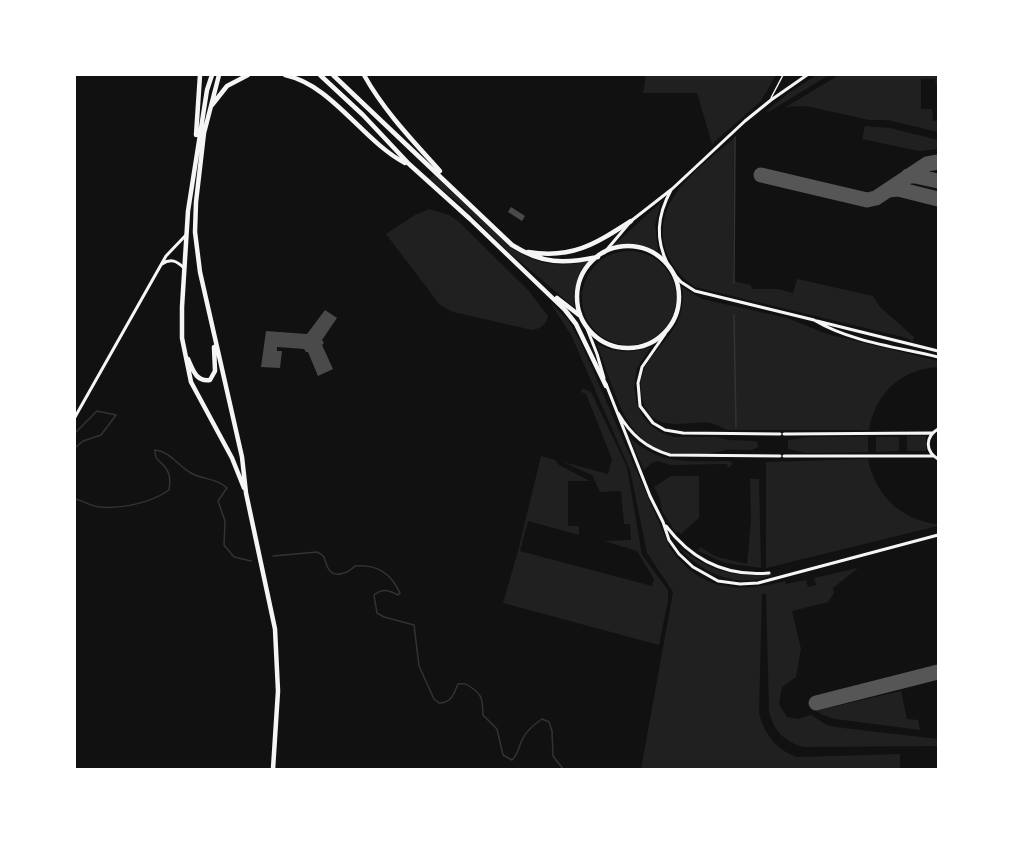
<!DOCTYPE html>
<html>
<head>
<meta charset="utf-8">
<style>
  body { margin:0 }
  #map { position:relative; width:1013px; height:844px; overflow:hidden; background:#111; font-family:Rubik,sans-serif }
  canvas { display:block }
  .frame { position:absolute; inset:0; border:76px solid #fff; pointer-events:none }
</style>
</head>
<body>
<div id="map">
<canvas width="1013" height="844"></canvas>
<div class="frame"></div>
</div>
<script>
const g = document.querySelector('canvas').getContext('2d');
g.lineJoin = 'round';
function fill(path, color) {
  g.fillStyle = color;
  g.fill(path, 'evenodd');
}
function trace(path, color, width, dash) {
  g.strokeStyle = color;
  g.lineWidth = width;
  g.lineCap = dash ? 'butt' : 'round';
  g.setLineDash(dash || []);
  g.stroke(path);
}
const green = new Path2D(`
  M 646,75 L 776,75 L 761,101 L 712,144 L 697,93 L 643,93 Z
  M 817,75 L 829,75 L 770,111 L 765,112 L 790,92 Z
  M 839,75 L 938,75 L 938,84 L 936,84 L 935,79 L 921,79 L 921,109 L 932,109 L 933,121 L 938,121 L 938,132 L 888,120 L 869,120 L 806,106 L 786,107 Z
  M 865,126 L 890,128 L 938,140 L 938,149 L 919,151 L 862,139 Z
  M 734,138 L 733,281 L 751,285 L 752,289 L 778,289 L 793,293 L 797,279 L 873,296 L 880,307 L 914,337 L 913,342 L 907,338 L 695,287 C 680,277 668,262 664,244 C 655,195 703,166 734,138 Z
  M 434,175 L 513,249 C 538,265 561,268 589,261 C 578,274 573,289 574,307 L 510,253 L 458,202 L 429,179 Z
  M 661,202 L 655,225 L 658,251 L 637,244 L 614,245 Z
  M 429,209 L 449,215 L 458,221 L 528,290 L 548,316 C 547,324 540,329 532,330 L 453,312 L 440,305 L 386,234 L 415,215 Z
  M582 298a47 47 0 1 1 94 0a47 47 0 1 1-94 0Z
  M 682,287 L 702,299 L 787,318 L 827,334 L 938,361 L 938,367 C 901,369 875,394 869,430 L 728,430 C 722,428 716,424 710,423 C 689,420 659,433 646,409 C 642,401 640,392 641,382 C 645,347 689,336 682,287 Z
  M 550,302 L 568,320 L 580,341 L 670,548 C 699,590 738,594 785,581 L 786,584 L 806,580 L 808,587 L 816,585 L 814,578 L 858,568 L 833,588 L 834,593 L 828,602 L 792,611 L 801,649 L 796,677 L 782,687 L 779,704 L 787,717 L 798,719 L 811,715 L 827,725 L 835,727 L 938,739 L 938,746 L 804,747 C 785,743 773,730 769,711 L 766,594 L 762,594 L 759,713 C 764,734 777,750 797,757 L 900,754 L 900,767 L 897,769 L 641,769 L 673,592 L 647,553 L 630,470 L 572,337 Z
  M 597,344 C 616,353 632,354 651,347 L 637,368 L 634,386 L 637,405 L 643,417 L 651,426 L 662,433 L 674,437 L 717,437 L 728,440 L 755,441 L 758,443 L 758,447 C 749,453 737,448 726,450 C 632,473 623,415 597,344 Z
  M 582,388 L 591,392 L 627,467 L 642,555 L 668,590 L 668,601 L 659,645 L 503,603 L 518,551 L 541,456 L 555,460 L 559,465 L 590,481 L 568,481 L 568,526 L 579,526 L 579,535 L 528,521 L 520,551 L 652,586 L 654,579 L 637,551 L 604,541 L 631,540 L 630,524 L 624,524 L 621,491 L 600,492 L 592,475 L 563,462 L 608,474 L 612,459 L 586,394 L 581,392 Z
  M 868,436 L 868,452 L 807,453 L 788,449 L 788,440 L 808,437 Z
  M 907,436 L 926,436 L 926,451 L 907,451 Z
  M 876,437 L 899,437 L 899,451 L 876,452 Z
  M 630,438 C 661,466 690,461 730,461 L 733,464 L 728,468 L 727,464 L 671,465 L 657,461 L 650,464 L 644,470 Z
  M 868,459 C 875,495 902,521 938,524 L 938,526 L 766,568 L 766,462 Z
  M 671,476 L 699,476 L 699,518 L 681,534 L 678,531 L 676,533 L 662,511 L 660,499 L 654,487 Z
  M 750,479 L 759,479 L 761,568 L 725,563 L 698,551 L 700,547 L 717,557 L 747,564 L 751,520 Z
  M 679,547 C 706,569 736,580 772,573 L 772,575 C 739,590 701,573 679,547 Z
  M 901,691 L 907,719 L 918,720 L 920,730 L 835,719 L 823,715 L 816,711 Z`);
const stream = new Path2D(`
  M 734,283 L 735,137
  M 734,315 L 736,427
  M 75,433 L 97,411 L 116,415 L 101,435 L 83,441 L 75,448
  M 75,474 L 75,499 C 83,501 91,506 99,507 C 121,509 151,503 169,490 C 170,484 171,476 167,470 C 162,461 154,461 155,450 C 170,451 178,466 191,473 C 203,480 217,478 227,488 L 218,501 L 225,521 L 224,545 L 234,557 L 251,561
  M 273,556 L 317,552 C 327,556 324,561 328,568 C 334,580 349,572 355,566 C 377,564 391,573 400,593 L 398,595 C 388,590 383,588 374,595 L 377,613 L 384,617 L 414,625 L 419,666 L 434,699 L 439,703 C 452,703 454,693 458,684 C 465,683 467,684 472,688 C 484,696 482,702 483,715 L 497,729 L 503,755 L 512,760 C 518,754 518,750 521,742 C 525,732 533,725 542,719 L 549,722 L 552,731 L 553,756 L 563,769`);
const taxiway = new Path2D(`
  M 761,175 L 867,200 L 876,198 L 927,164 L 938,162
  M 908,176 L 915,176 L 938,181
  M 889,190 L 898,189 L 938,199
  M 816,703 L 938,672`);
const building = new Path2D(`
  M 511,207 L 525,216 L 522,221 L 508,212 Z
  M 325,310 L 337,318 L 322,340 L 324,343 L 322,345 L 333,369 L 318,376 L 308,352 L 306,352 L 304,349 L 277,347 L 277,351 L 282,351 L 280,368 L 261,367 L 266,331 L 307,334 Z`);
const service = new Path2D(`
  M 771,98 L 783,75`);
const minor = new Path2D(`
  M 604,253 L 631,221 L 672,189 L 745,121 L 771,100 L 807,75
  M 162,264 C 171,258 177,261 184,268
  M 668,265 C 655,239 657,216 671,190
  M 674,274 L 681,282 L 695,291 L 814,320 C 851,342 897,347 938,357
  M 817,321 L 938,351
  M 586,326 L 597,354 L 604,378
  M 665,334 L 642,367 L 638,383 L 640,406 L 653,423 L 665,430 L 683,433 L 780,434
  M 606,384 L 650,496 L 663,522 L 669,540 L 679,554 L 693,567 L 718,581 L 740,584 L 758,583 L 938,535
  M 618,413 C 631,435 646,448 670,455 L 780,456
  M 75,417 L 166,256 L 186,235
  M 938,429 C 925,437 925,451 938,459
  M 784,434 L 932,433
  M 784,456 L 933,456
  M 666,526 C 692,560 726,577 769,573`);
const primary = new Path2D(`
  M 212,75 L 207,90 L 188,211 L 182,307 L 182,338 L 191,382 L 232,458 L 244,488
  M 219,75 L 204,133 L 196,202 L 195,232 L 200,272 L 242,457 L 246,493 L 275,629 L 278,691 L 273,769
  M 285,75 C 332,85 363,141 405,163
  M 320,75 L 363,115 L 409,164 L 470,219 L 565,310 L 576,324 L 606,386
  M 333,75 L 512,245 C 542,264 564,264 598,257
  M 364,75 C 384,111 413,141 440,171
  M 212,105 L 227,86 L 248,75
  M 196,135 L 200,75
  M577 297a51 51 0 1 1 102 0a51 51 0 1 1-102 0Z
  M 528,252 C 573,259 595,244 631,221
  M 557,298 L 579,315
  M 188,359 C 193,370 196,382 210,380 L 215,371 L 214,347`);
fill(green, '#202020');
trace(stream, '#333', 1.5);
trace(taxiway, '#565656', 15);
fill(building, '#4a4a4a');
trace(service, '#f5f5f5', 1.5);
trace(minor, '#f5f5f5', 3);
trace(primary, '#f5f5f5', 4.5);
</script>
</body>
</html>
